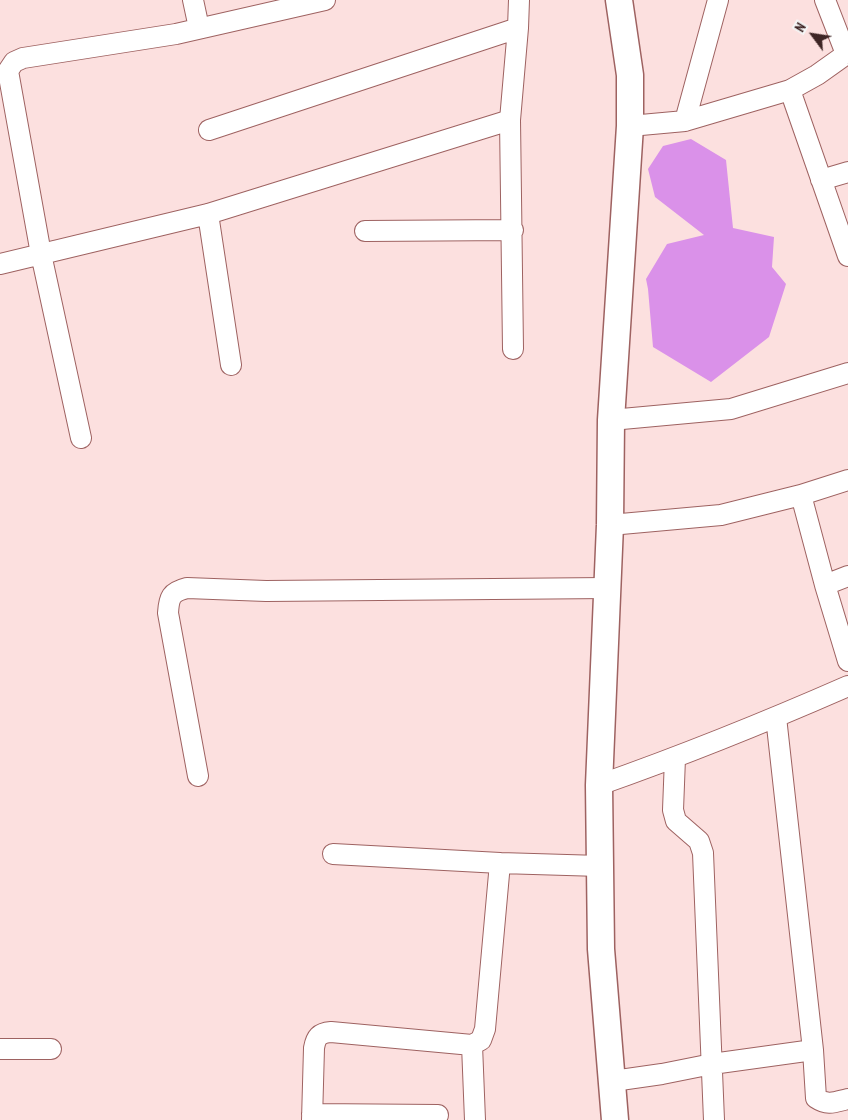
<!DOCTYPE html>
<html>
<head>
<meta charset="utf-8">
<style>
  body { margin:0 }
  #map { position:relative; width:848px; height:1120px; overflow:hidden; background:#fce0df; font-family:"PT Sans Narrow",sans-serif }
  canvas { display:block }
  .north { position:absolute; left:788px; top:10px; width:50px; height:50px; -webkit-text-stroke:4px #f5f5f5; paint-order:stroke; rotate:301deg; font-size:14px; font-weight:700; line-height:20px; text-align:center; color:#3e2525 }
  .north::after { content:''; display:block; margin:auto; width:18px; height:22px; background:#3e2525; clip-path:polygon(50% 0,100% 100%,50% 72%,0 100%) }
</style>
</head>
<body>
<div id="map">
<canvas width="848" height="1120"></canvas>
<div class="north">N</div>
</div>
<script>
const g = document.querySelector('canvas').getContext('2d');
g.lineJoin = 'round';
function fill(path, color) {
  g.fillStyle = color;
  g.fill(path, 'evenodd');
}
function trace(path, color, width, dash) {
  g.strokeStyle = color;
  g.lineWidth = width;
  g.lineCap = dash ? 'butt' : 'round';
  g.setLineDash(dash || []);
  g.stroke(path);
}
const water = new Path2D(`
  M 691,139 L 726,160 L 733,228 L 774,237 L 772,267 L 786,284 L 769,337 L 711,382 L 653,347 L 648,289 L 646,279 L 667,244 L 704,235 L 655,197 L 648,169 L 663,146 Z`);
const minor = new Path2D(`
  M 193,0 L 199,28
  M 825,0 L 846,54
  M 790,90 L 848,256
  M 685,121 L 718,0
  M 630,126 L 685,121 L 790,90 L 817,75 L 848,53
  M 209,130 L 518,28
  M 821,180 L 848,172
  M 208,214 L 231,365
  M 365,231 L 513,230
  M 0,264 L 208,214 L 510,120
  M 513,349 L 510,120 L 518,28 L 519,0
  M 611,420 L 731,409 L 848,373
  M 81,438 L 41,254 L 8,71 L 14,62 L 23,58 L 176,34 L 325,0
  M 801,495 L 825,585 L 848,661
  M 610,525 L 721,515 L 801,495 L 848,480
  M 825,585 L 848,576
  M 776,717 L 813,1050 L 816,1098 C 828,1106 835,1102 848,1099
  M 675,758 L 673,810 L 676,821 L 699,841 L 703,853 L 714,1120
  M 198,776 L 168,613 C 169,597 171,592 187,588 L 266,591 L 607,588
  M 599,785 C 684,755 766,722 848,686
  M 333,854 L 500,863 L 600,866
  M 472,1045 L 475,1120
  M 0,1049 L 51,1049
  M 613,1081 L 662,1074 L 712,1064 L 813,1050
  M 312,1114 L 438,1115
  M 312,1120 L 314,1048 C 316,1037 319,1033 331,1032 L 472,1045 L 481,1040 L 485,1029 L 500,863`);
const tertiary = new Path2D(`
  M 615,1120 L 601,949 L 599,785 L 610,525 L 611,420 L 630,126 L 630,75 L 619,0`);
fill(water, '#da91e9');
trace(minor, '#9e6261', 22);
trace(tertiary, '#9e6261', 29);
trace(minor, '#fff', 20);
trace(tertiary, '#fff', 26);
</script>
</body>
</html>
